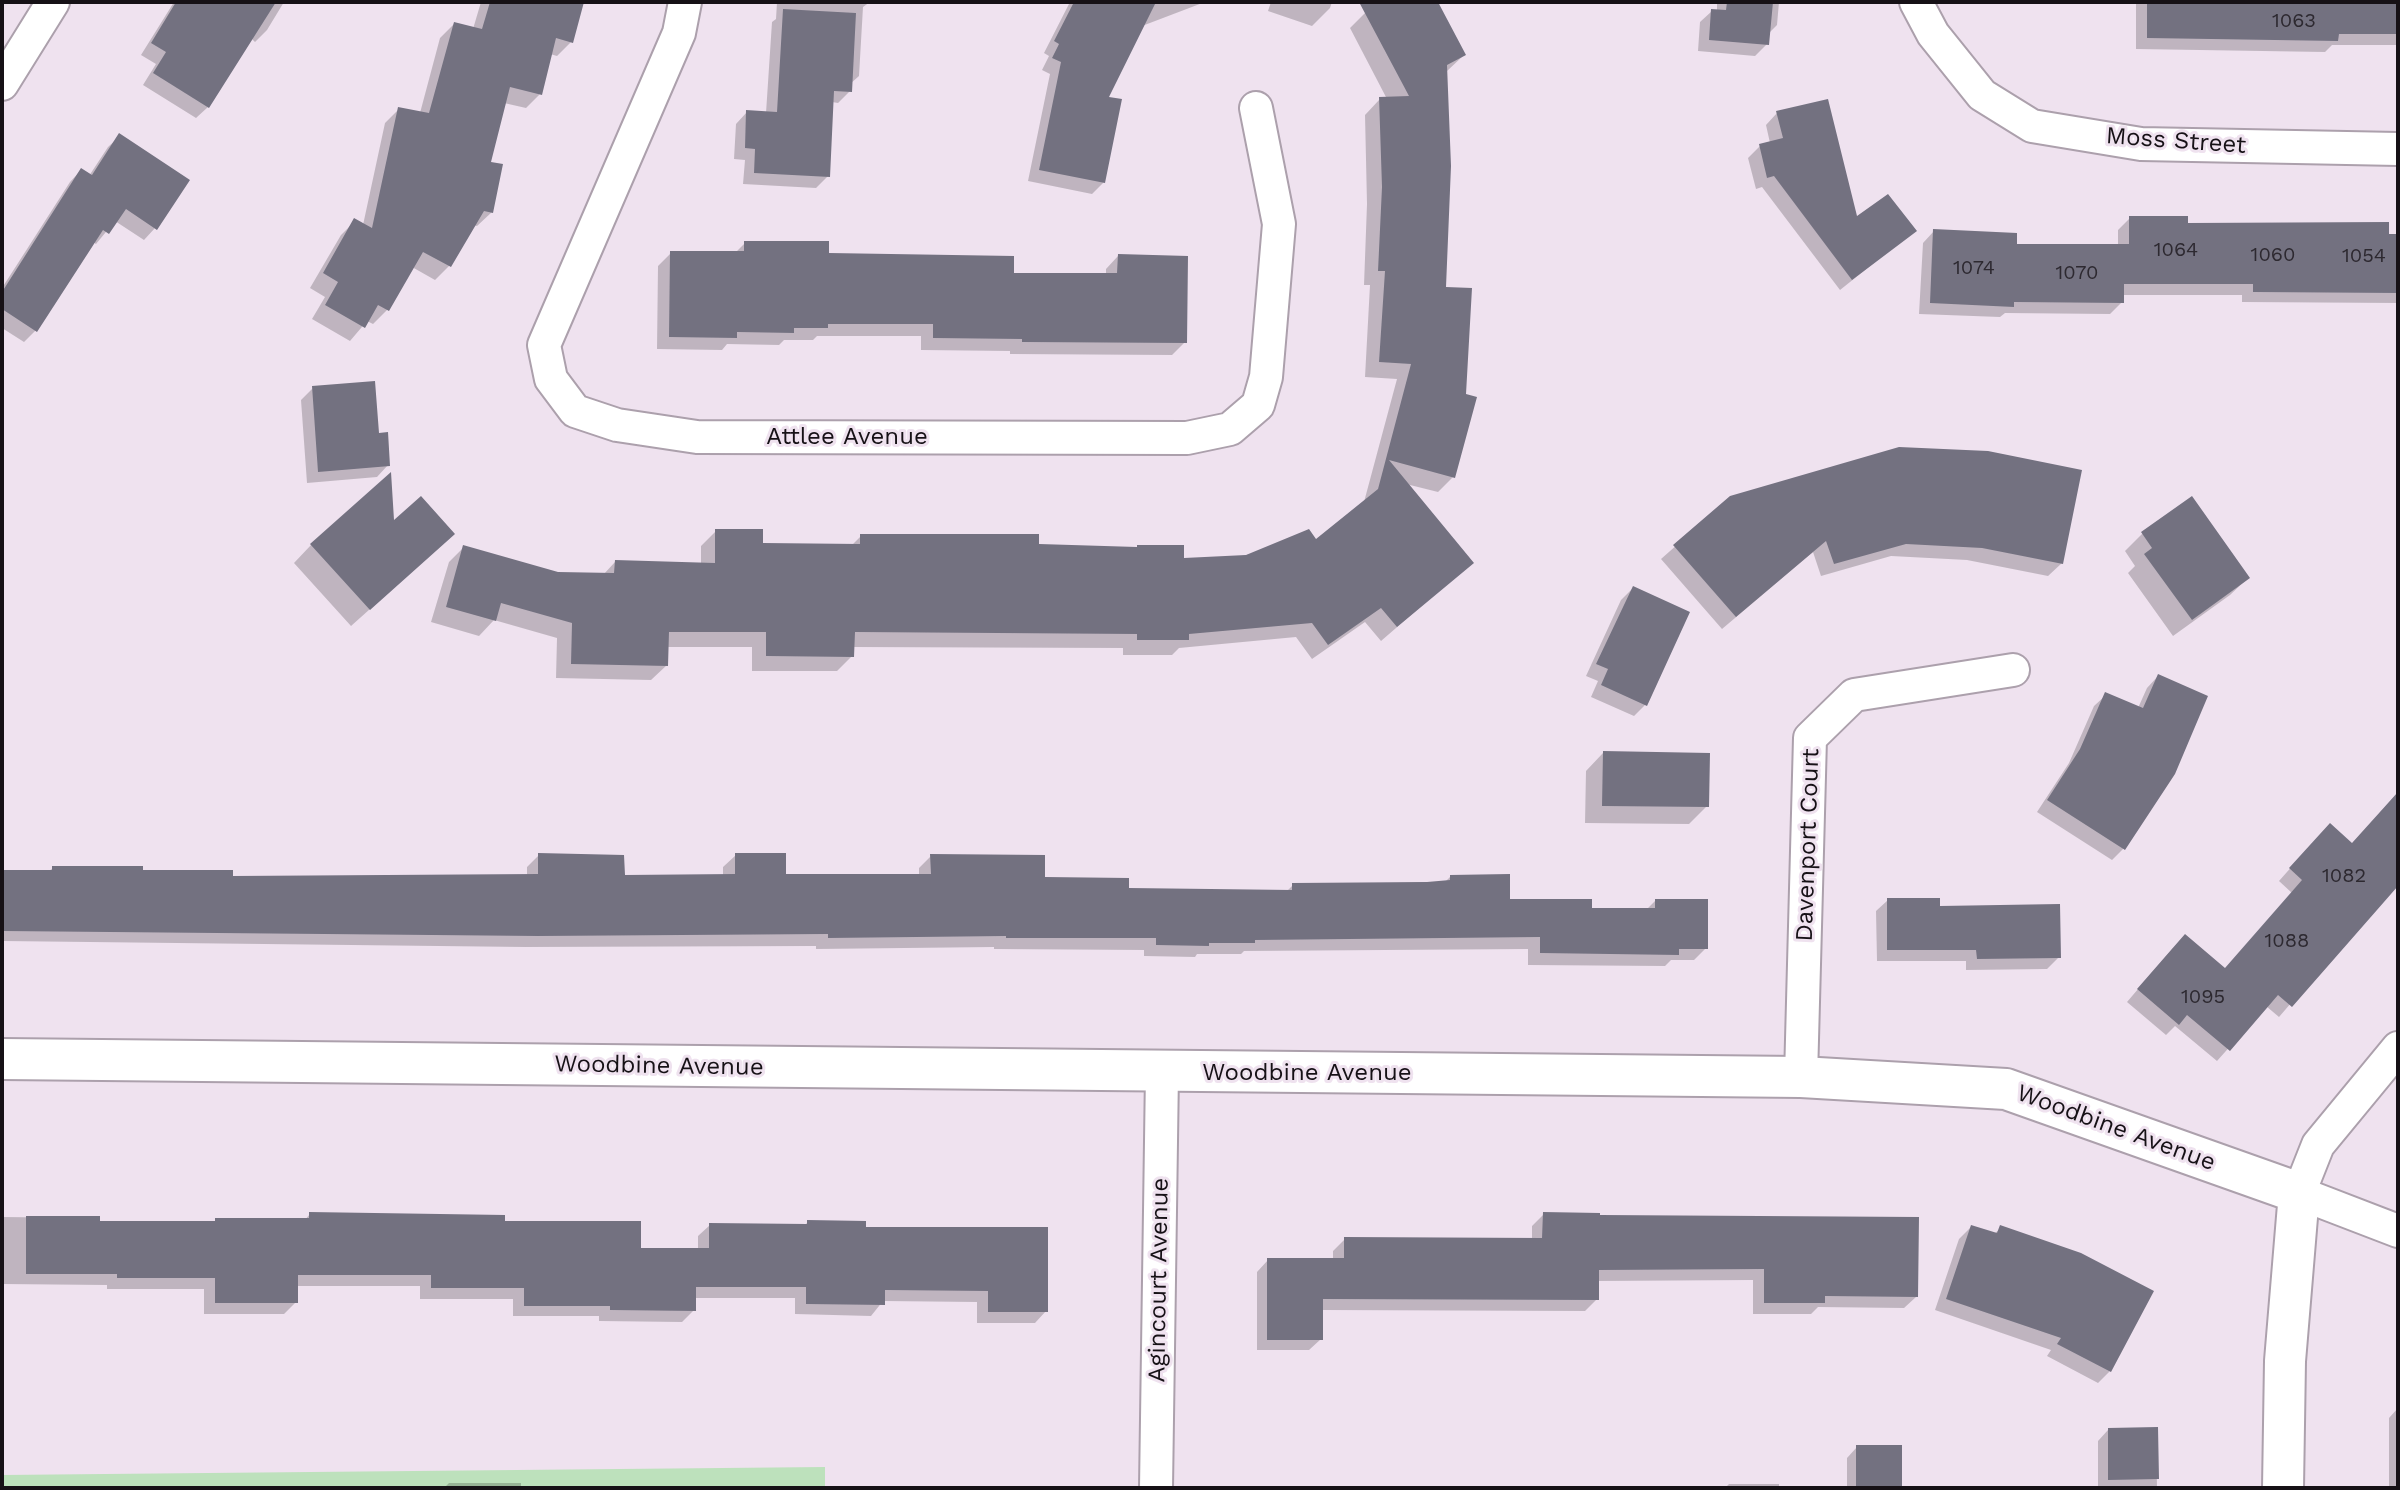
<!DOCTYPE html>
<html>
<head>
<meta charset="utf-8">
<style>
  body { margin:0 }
  #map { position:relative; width:2400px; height:1490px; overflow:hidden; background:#efe2ef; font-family:"Work Sans",sans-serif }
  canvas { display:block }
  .frame { position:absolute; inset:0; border:4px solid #161116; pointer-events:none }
</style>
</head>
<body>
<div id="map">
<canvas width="2400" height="1490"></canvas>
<div class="frame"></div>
</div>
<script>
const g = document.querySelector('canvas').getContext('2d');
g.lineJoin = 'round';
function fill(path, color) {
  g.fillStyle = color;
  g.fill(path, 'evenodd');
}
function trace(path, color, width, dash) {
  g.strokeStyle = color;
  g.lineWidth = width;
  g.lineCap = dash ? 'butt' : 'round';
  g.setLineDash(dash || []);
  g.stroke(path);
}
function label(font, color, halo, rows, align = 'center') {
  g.font = font + ' "Work Sans",sans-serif';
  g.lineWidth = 6;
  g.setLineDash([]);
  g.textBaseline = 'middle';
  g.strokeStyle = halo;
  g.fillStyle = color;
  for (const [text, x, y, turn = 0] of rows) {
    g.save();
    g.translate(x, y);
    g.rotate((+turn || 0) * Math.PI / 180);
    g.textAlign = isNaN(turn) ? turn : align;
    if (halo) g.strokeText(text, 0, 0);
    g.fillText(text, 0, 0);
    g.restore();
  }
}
const green = new Path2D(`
  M 825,1467 L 825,1488 L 2,1488 L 2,1475 Z`);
const shadow = new Path2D(`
  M 174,2 L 284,2 L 267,30 L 255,42 L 252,39 L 208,107 L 196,118 L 143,85 L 156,64 L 141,55 Z
  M 481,2 L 582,2 L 571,42 L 557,56 L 550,54 L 540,94 L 526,108 L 504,103 L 488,163 L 492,212 L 477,226 L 473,225 L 449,266 L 435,280 L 412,267 L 387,310 L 373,324 L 367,321 L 350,341 L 312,319 L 325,297 L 310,288 L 341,235 L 355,221 L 363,225 L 385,123 L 399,109 L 420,113 L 440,38 L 454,24 L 473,29 Z
  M 777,2 L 870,2 L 863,7 L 859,76 L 850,84 L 850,91 L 838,103 L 832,102 L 828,176 L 816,188 L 743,184 L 745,160 L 734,159 L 736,124 L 747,112 L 766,113 L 772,22 L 776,19 Z
  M 1070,2 L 1205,2 L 1142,26 L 1106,98 L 1104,182 L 1092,194 L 1028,181 L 1050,74 L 1042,70 L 1049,56 L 1044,53 Z
  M 1271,2 L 1332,2 L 1330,8 L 1312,26 L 1268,11 Z
  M 1386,2 L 1436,2 L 1464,55 L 1446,72 L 1444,288 L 1453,477 L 1438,492 L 1406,484 L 1471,563 L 1381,641 L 1365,622 L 1312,659 L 1296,637 L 1179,648 L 1172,655 L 1123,655 L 1123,648 L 852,647 L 852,656 L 837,671 L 752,671 L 752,647 L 667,647 L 667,665 L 651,680 L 556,678 L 557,638 L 494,620 L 479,636 L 431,622 L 449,562 L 464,547 L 558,574 L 603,575 L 615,562 L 701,564 L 701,546 L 716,531 L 761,545 L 851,546 L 861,536 L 1037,546 L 1182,560 L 1225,559 L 1316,542 L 1364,502 L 1397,379 L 1365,377 L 1370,285 L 1364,285 L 1367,204 L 1365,115 L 1380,99 L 1387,99 L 1350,28 L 1365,13 Z
  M 1717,2 L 1779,2 L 1777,25 L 1768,34 L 1767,44 L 1755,56 L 1698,51 L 1700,22 L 1712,11 L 1717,11 Z
  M 2136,2 L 2398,2 L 2398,45 L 2332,45 L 2325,52 L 2136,49 Z
  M 1777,113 L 1856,220 L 1914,231 L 1840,290 L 1762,187 L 1756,189 L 1748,158 L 1760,146 L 1770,143 L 1766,125 Z
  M 120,136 L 155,228 L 144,240 L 115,221 L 96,244 L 93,242 L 36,330 L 24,342 L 2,328 L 2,288 L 70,182 L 81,170 L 89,176 L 108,147 Z
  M 2130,218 L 2186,225 L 2398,236 L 2398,303 L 2242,302 L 2242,295 L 2122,295 L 2122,302 L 2110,314 L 2005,313 L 2000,317 L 1919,314 L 1923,243 L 1934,231 L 2015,246 L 2118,246 L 2118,230 Z
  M 745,243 L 827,255 L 1012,275 L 1106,275 L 1106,269 L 1118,256 L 1185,342 L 1172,355 L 1010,354 L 1010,351 L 921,350 L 921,336 L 817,336 L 813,340 L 784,340 L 779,345 L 727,344 L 722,350 L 657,349 L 658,266 L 671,253 L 735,253 Z
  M 313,388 L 377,435 L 388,465 L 377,477 L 307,483 L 301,400 Z
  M 1730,498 L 2062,563 L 2048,576 L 1967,560 L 1891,556 L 1821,576 L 1813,552 L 1722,629 L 1661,559 Z
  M 2191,499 L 2248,578 L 2230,595 L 2173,636 L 2128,573 L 2135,566 L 2125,551 L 2142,534 Z
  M 392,525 L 435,551 L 351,626 L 294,563 L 311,545 Z
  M 1633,588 L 1645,705 L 1634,716 L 1591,697 L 1598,681 L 1586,676 L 1621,600 Z
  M 2158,676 L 2123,849 L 2112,860 L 2037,812 L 2069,763 L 2094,706 L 2106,695 L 2138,708 L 2147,688 Z
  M 1603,753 L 1707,806 L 1689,824 L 1585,823 L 1586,771 Z
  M 2398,792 L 2398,879 L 2279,1017 L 2266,1006 L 2217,1061 L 2175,1026 L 2166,1035 L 2127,1002 L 2173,948 L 2224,970 L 2292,893 L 2279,881 L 2318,837 L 2352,845 Z
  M 539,855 L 623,877 L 723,876 L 723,867 L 736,855 L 784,876 L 919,876 L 919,868 L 931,856 L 1043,879 L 1127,890 L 1286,892 L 1293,885 L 1445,882 L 1450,877 L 1508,901 L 1590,910 L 1646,910 L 1655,901 L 1706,948 L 1694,960 L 1671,960 L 1665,966 L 1528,965 L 1528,949 L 1244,951 L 1241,954 L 1197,954 L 1195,957 L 1144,956 L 1144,950 L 994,949 L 994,947 L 816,949 L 816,946 L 525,947 L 2,941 L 2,872 L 48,872 L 53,868 L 231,878 L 527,876 L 527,867 Z
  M 1888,900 L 1938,908 L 2059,957 L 2047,969 L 1966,970 L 1966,961 L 1877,961 L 1876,911 Z
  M 310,1214 L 503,1223 L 639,1250 L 698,1250 L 698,1236 L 710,1225 L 804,1226 L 808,1222 L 864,1229 L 1046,1311 L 1035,1323 L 977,1323 L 977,1302 L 883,1301 L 871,1316 L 795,1314 L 795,1298 L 694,1298 L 694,1310 L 682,1322 L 599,1321 L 599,1316 L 513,1316 L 513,1299 L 420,1299 L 420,1286 L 296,1286 L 296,1302 L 284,1314 L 204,1314 L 204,1289 L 107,1289 L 107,1285 L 2,1284 L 2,1217 L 98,1218 L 98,1223 L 304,1221 Z
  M 1544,1214 L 1916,1297 L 1904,1308 L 1818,1307 L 1811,1314 L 1753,1314 L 1753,1280 L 1597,1281 L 1597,1299 L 1585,1311 L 1321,1310 L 1321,1339 L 1309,1350 L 1257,1350 L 1257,1272 L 1268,1260 L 1333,1260 L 1333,1251 L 1345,1239 L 1532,1240 L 1532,1226 Z
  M 1971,1227 L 1994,1234 L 2001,1228 L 2110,1371 L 2098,1383 L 2047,1356 L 2051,1350 L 1935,1310 L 1959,1239 Z
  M 2398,1408 L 2398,1488 L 2389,1488 L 2389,1418 Z
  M 2156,1429 L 2157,1488 L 2098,1488 L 2098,1441 L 2108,1430 Z
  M 1857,1447 L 1900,1488 L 1847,1488 L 1847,1458 Z
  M 449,1483 L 521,1483 L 521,1488 L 444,1488 Z
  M 1729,1484 L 1779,1484 L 1779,1488 L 1725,1488 Z
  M 1279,1486 L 1354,1486 L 1354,1488 L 1277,1488 Z`);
const building = new Path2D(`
  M 176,2 L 276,2 L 209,108 L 153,73 L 166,52 L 151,43 Z
  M 490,2 L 584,2 L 573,43 L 556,38 L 542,95 L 510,87 L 491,162 L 503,164 L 493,213 L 484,211 L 451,267 L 423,252 L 389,311 L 378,305 L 365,328 L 325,305 L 338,282 L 323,273 L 354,218 L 372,228 L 398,107 L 429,113 L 454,22 L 482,29 Z
  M 1074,2 L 1156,2 L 1109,97 L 1122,99 L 1105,183 L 1039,170 L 1061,62 L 1052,58 L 1059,44 L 1054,41 Z
  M 1359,2 L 1438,2 L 1466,55 L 1447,65 L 1451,166 L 1446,287 L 1472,288 L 1466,394 L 1477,397 L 1455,478 L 1389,460 L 1474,563 L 1397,627 L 1381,608 L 1328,645 L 1312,623 L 1189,634 L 1189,640 L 1137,640 L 1137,634 L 855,632 L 854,657 L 766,656 L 766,632 L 669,632 L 668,666 L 571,664 L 572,623 L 501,603 L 496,621 L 446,607 L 463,545 L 558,572 L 614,573 L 615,560 L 715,563 L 715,529 L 763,529 L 763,543 L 860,544 L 860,534 L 1039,534 L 1039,544 L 1137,547 L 1137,545 L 1184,545 L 1184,558 L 1246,555 L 1309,529 L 1316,539 L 1378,489 L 1411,364 L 1379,362 L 1385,271 L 1378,271 L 1382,187 L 1379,97 L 1409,96 Z
  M 1727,2 L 1773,2 L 1769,45 L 1709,40 L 1711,9 L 1726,10 Z
  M 2147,2 L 2398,2 L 2398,34 L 2339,34 L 2338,41 L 2147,38 Z
  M 783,9 L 856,13 L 852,92 L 834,91 L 830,177 L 754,173 L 755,149 L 745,148 L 746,110 L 777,112 Z
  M 1828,99 L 1857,216 L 1888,194 L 1917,231 L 1852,280 L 1774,176 L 1767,178 L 1759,144 L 1783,138 L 1776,111 Z
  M 119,133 L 190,180 L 157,230 L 126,209 L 109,234 L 103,230 L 37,332 L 2,309 L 2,292 L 81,168 L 92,175 Z
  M 2129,216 L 2188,216 L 2188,223 L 2389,222 L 2389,234 L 2398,234 L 2398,293 L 2253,292 L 2253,284 L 2124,284 L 2124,303 L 2014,302 L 2014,307 L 1930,303 L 1933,229 L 2017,233 L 2017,244 L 2129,244 Z
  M 744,241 L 829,241 L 829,253 L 1014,256 L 1014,273 L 1117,273 L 1118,254 L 1188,256 L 1187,343 L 1022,342 L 1022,339 L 933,338 L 933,324 L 828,324 L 828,328 L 794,328 L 794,333 L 737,332 L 737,338 L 669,337 L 670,251 L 744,251 Z
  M 375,381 L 379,433 L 388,432 L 390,466 L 318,472 L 312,386 Z
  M 1899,447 L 1988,451 L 2082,470 L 2063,564 L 1982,548 L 1906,544 L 1834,564 L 1826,541 L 1736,617 L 1673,545 L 1730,496 Z
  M 391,472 L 394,520 L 421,496 L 455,534 L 370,610 L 310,544 Z
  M 2192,496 L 2250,578 L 2192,620 L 2144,554 L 2152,548 L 2141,532 Z
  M 1633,586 L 1690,612 L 1647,706 L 1601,685 L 1608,669 L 1596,664 Z
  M 2158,674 L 2208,696 L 2175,774 L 2125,850 L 2047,800 L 2080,749 L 2105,692 L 2143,708 Z
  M 1603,751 L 1710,753 L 1709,807 L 1602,806 Z
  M 2398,792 L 2398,886 L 2292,1007 L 2278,995 L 2230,1051 L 2187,1015 L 2179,1025 L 2137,989 L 2185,934 L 2225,968 L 2302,880 L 2289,868 L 2330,823 L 2352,843 Z
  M 538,853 L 624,855 L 625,875 L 735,874 L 735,853 L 786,853 L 786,874 L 931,874 L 930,854 L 1045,855 L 1045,877 L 1129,878 L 1129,888 L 1292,890 L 1292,883 L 1427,882 L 1450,880 L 1450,875 L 1510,874 L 1510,899 L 1592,899 L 1592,908 L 1655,908 L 1655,899 L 1708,899 L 1708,949 L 1679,949 L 1679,955 L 1540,953 L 1540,937 L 1255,940 L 1255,943 L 1209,943 L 1209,946 L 1156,945 L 1156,938 L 1006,938 L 1006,936 L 828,938 L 828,934 L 538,936 L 2,931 L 2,870 L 52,870 L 52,866 L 143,866 L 143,870 L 233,870 L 233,876 L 538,874 Z
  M 1887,898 L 1940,898 L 1940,906 L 2060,904 L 2061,958 L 1977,959 L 1976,950 L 1887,950 Z
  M 309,1212 L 505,1215 L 505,1221 L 641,1221 L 641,1248 L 709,1248 L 709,1223 L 807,1224 L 807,1220 L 866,1221 L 866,1227 L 1048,1227 L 1048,1312 L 988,1312 L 988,1291 L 885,1290 L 885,1305 L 806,1304 L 806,1287 L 696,1287 L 696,1311 L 610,1310 L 610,1306 L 524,1306 L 524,1288 L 431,1288 L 431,1275 L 298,1275 L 298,1303 L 215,1303 L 215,1278 L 117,1278 L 117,1274 L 26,1274 L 26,1216 L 100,1216 L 100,1221 L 215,1221 L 215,1218 L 309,1218 Z
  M 1543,1212 L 1600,1213 L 1600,1215 L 1919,1217 L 1918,1297 L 1825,1296 L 1825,1303 L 1764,1303 L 1764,1269 L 1599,1270 L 1599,1300 L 1323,1299 L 1323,1340 L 1267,1340 L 1267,1258 L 1344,1258 L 1344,1237 L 1542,1238 Z
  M 1971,1225 L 1997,1233 L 2000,1225 L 2081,1253 L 2154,1291 L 2111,1372 L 2057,1344 L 2061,1338 L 1946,1299 Z
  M 2158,1427 L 2159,1479 L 2108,1480 L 2108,1428 Z
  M 1856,1445 L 1902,1445 L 1902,1488 L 1856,1488 Z`);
const minor = new Path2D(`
  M 685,2 L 679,33 L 544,345 L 551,379 L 575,411 L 617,425 L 697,437 L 1187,438 L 1230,429 L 1258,405 L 1266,377 L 1279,224 L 1256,108
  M 1916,2 L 1933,34 L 1982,95 L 2032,126 L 2141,144 L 2398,149
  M 2,84 L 53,2
  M 2398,1048 L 2318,1145 L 2299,1193 L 2398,1231
  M 1801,1077 L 1810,738 L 1854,695 L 2013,670
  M 1156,1488 L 1162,1072`);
const tertiary = new Path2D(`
  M 2,1059 L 1801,1077 L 2006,1089 L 2299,1193 L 2285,1361 L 2283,1488`);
const numberNames = [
  ["1063",2294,21],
  ["1064",2176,250],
  ["1060",2273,255],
  ["1054",2364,256],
  ["1074",1974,268],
  ["1070",2077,273],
  ["1082",2344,876],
  ["1088",2287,941],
  ["1095",2203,997]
];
const streetNames = [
  ["Moss Street",2176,141,4],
  ["Attlee Avenue",847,437],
  ["Davenport Court",1808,845,-88],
  ["Woodbine Avenue",659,1066,1],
  ["Woodbine Avenue",1307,1073],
  ["Woodbine Avenue",2116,1128,20],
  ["Agincourt Avenue",1159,1280,-89]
];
fill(green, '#bde1bc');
fill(shadow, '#0003');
fill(building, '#737180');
trace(minor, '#aca0ac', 36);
trace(tertiary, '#aca0ac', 44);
trace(minor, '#fff', 32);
trace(tertiary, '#fff', 40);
label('20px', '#2d2930', null, numberNames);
label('24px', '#161116', '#efe2ef', streetNames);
</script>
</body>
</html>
